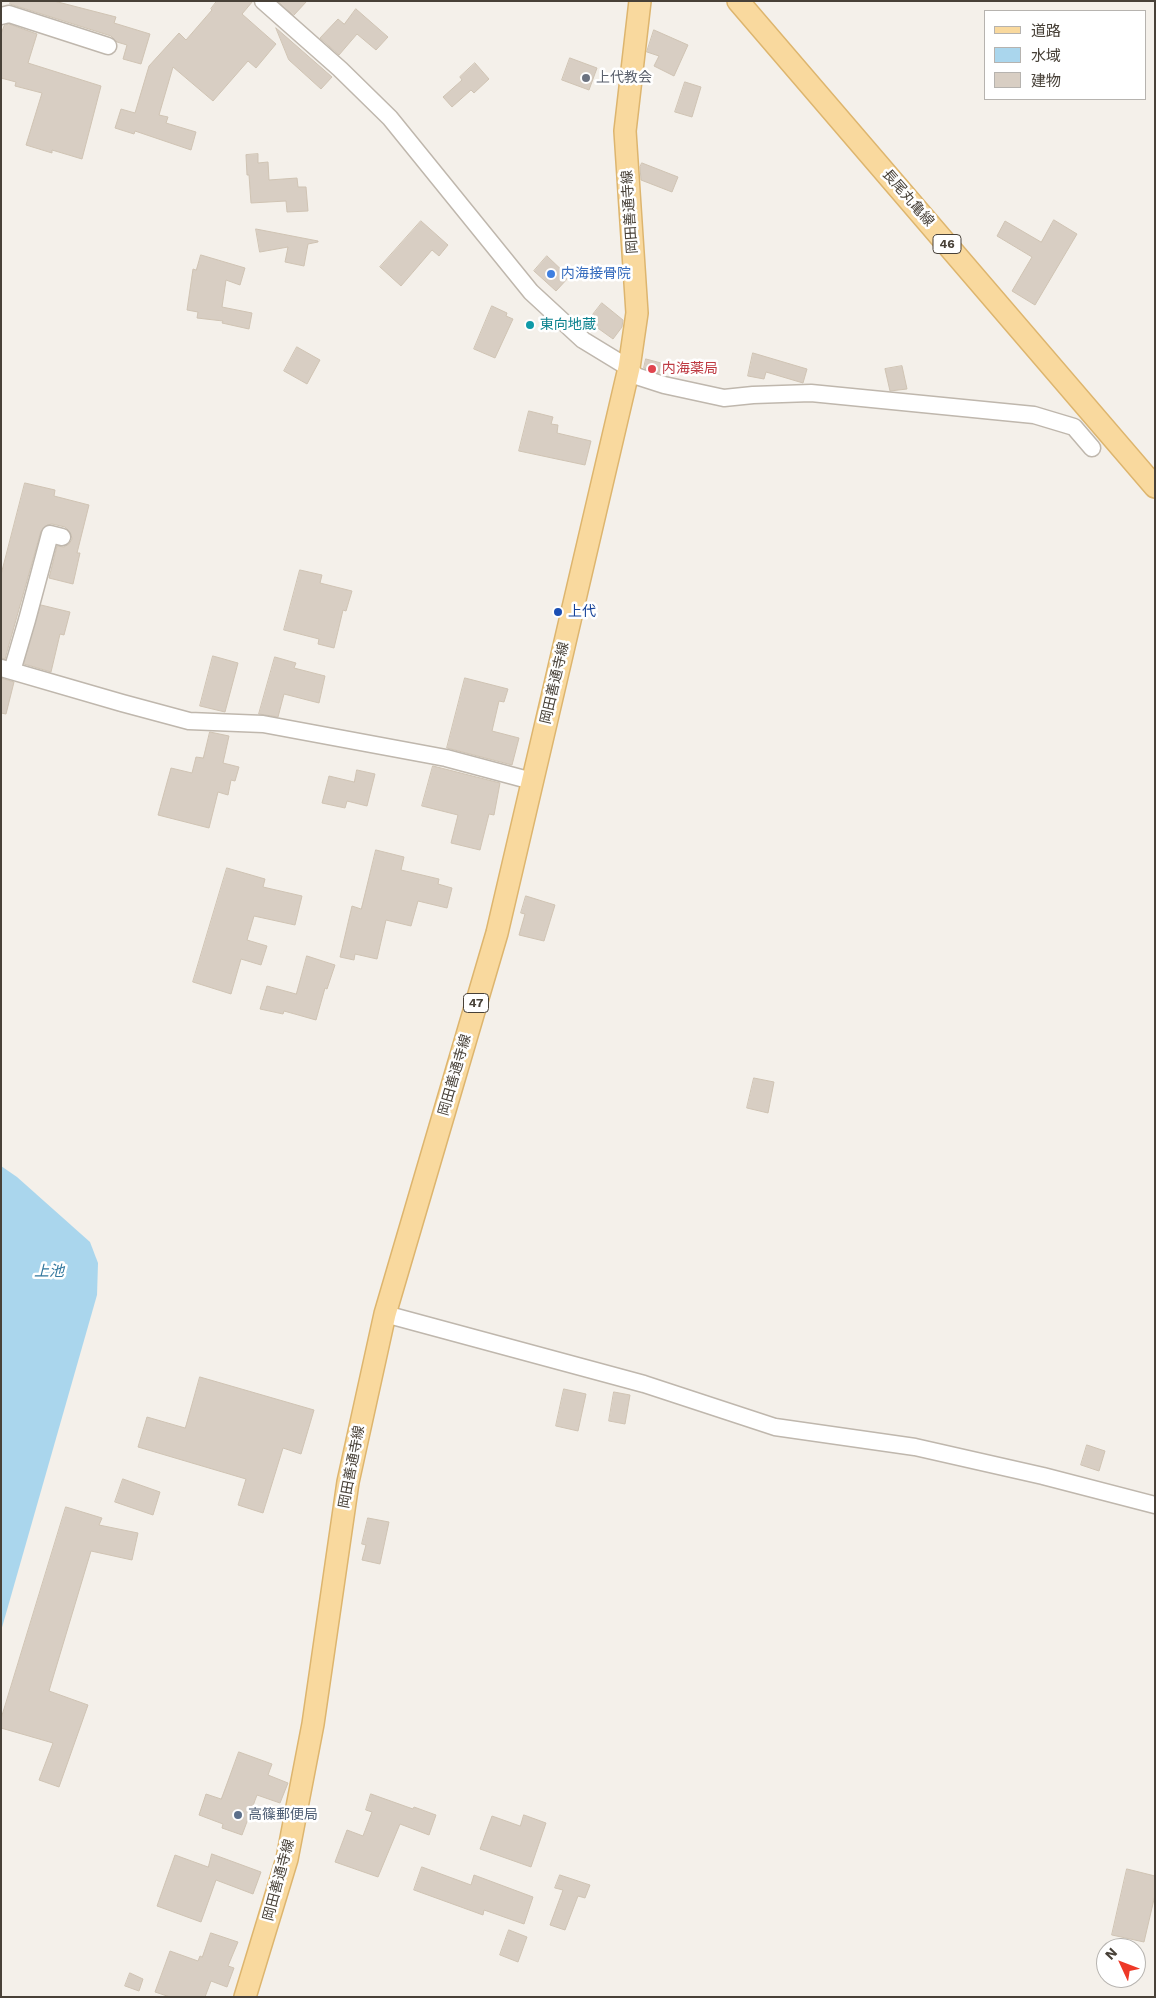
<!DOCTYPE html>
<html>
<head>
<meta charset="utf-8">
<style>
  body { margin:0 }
  #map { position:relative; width:1156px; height:1998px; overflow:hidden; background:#f4f0ea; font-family:"Work Sans","Noto Sans JP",sans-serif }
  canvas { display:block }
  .frame { position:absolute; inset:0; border:2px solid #484138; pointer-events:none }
  .legend { position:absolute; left:984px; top:10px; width:162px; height:90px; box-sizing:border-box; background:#fff; border:1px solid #b6b3af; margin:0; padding:6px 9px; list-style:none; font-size:15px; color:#484138 }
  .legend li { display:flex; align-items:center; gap:10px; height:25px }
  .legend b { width:25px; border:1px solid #b6b3af }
  .north { position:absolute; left:1096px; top:1938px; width:50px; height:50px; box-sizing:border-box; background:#fff; border:1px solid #b6b3af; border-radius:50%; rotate:313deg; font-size:14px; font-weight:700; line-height:20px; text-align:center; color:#484138 }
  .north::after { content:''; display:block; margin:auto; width:18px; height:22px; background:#ee3827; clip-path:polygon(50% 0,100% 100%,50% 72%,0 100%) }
</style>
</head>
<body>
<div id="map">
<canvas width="1156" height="1998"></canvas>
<div class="frame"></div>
<ul class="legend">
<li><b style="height:6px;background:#f9d99e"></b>道路</li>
<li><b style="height:14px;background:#aad6ed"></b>水域</li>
<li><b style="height:14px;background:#d8cec3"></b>建物</li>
</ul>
<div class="north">N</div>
</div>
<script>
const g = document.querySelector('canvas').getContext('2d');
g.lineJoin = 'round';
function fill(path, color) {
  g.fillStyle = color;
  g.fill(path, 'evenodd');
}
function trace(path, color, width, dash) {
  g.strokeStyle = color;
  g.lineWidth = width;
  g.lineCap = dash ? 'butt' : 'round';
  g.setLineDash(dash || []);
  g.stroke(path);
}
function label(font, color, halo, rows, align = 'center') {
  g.font = font + ' "Work Sans","Noto Sans JP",sans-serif';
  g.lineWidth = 5;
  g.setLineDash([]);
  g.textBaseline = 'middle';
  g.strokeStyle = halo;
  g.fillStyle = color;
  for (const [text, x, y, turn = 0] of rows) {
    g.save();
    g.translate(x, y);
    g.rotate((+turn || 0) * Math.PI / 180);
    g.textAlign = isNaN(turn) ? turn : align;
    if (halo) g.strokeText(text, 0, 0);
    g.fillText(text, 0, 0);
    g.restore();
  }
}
const water = new Path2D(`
  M 1,1166 L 17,1177 L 90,1242 L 98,1263 L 97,1295 L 1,1631 Z`);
const building = new Path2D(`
  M 11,1 L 54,1 L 116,17 L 114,23 L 150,34 L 141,64 L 123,59 L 127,45 L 117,42 L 111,36 L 10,4 Z
  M 217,1 L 253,1 L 242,14 L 276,44 L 256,68 L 248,61 L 213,101 L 173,67 L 159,115 L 168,117 L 166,123 L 196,132 L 191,150 L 135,131 L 134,134 L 115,128 L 121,109 L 135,113 L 149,66 L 179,33 L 186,40 L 212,10 L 211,9 Z
  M 278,1 L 307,1 L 294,15 Z
  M 356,9 L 388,37 L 376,50 L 357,34 L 339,55 L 320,38 L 338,19 L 344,24 Z
  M 9,24 L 37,34 L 28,63 L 101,86 L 82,159 L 52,150 L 52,153 L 26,145 L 42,93 L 15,86 L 16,82 L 1,78 L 1,34 L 4,26 Z
  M 276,28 L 332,77 L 321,89 L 289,60 Z
  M 654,30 L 688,45 L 674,76 L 654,66 L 659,56 L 647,52 Z
  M 570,58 L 597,68 L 589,90 L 562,80 Z
  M 475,63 L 489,79 L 474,93 L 471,90 L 452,107 L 443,97 L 462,80 L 460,77 Z
  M 685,82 L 701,87 L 692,117 L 675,112 Z
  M 258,154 L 258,163 L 268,162 L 269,180 L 297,178 L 298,187 L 306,187 L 308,211 L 287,212 L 286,201 L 251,203 L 249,175 L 247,175 L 246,155 Z
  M 642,163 L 678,177 L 672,192 L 641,180 L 640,167 Z
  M 1054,220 L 1077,234 L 1035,305 L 1012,291 L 1032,257 L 997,236 L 1005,221 L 1041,242 Z
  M 421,221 L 448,245 L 439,256 L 432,250 L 401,286 L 380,267 Z
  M 256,229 L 318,241 L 318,242 L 308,244 L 304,266 L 285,262 L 288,247 L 260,252 Z
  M 201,255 L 245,268 L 240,285 L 226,280 L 222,307 L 252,313 L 249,329 L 222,323 L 223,321 L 197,318 L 198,312 L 187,310 L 193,269 L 196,270 Z
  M 547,256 L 569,277 L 556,291 L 534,271 Z
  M 602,303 L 623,320 L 622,327 L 613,339 L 588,321 Z
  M 492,306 L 507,313 L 506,316 L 513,319 L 495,358 L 474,349 Z
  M 297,347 L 320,360 L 307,384 L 284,371 Z
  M 753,353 L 807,369 L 803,383 L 766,372 L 764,379 L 748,376 Z
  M 646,359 L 661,363 L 659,373 L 644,368 Z
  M 902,366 L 907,389 L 890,391 L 885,369 Z
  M 529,411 L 553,417 L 551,424 L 558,425 L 557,433 L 591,441 L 585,465 L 519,451 Z
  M 25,483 L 55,490 L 54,496 L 89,505 L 77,553 L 80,553 L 73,584 L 49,578 L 57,546 L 64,547 L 69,544 L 72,539 L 71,534 L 65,527 L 52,524 L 47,525 L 41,531 L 5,659 L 1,658 L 1,575 Z
  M 300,570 L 322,575 L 320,583 L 352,591 L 346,611 L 343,610 L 334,648 L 318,644 L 319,639 L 284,630 Z
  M 41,605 L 70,612 L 64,635 L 60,634 L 51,672 L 24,664 Z
  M 213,656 L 238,663 L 225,712 L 200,706 Z
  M 275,657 L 296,663 L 294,668 L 325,676 L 319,703 L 284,694 L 278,717 L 259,714 Z
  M 1,678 L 14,682 L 6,714 L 1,713 Z
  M 465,678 L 508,689 L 504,702 L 499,701 L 492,731 L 519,738 L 512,765 L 447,748 Z
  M 210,732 L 229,736 L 223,763 L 239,767 L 235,781 L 231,780 L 228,795 L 218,792 L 209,828 L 158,815 L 171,768 L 192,773 L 196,757 L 203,758 Z
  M 433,766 L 500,783 L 494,815 L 489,814 L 480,850 L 451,843 L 458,815 L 422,806 Z
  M 357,770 L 375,774 L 367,806 L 347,801 L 345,808 L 322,803 L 329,776 L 354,782 Z
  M 376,850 L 404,857 L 401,870 L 439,879 L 438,884 L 452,888 L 447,908 L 418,901 L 411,926 L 386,920 L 377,959 L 355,954 L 354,960 L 340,957 L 352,906 L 361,909 Z
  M 227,868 L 265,879 L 263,887 L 302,896 L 295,925 L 254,916 L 247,940 L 267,946 L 261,965 L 241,959 L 231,994 L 193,982 Z
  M 526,896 L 555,905 L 544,941 L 519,935 L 525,914 L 521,913 Z
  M 307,956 L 335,965 L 327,989 L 325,988 L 316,1020 L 284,1011 L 283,1014 L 260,1009 L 267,986 L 296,994 Z
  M 754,1078 L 774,1082 L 768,1113 L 747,1108 Z
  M 200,1377 L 314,1410 L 301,1454 L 283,1448 L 263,1513 L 238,1505 L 246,1479 L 138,1447 L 147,1417 L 185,1428 Z
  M 564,1389 L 586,1394 L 578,1431 L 556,1426 Z
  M 614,1392 L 630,1395 L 625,1424 L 609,1421 Z
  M 1087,1445 L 1105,1451 L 1099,1471 L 1081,1465 Z
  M 123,1479 L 160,1492 L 153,1515 L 115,1502 Z
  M 66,1507 L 102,1518 L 99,1525 L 138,1533 L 132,1560 L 91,1551 L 49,1691 L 88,1705 L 59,1787 L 39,1780 L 53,1743 L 1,1728 L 1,1719 Z
  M 368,1518 L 389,1522 L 380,1564 L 362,1560 L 366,1545 L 362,1544 Z
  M 239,1752 L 272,1764 L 268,1775 L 288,1783 L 280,1803 L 257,1795 L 242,1835 L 222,1828 L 223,1824 L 199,1815 L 206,1794 L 221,1799 Z
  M 371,1794 L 413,1809 L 414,1807 L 436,1815 L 429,1835 L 400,1824 L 378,1877 L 335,1862 L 347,1830 L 363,1836 L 372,1812 L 366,1810 Z
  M 524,1815 L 546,1823 L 531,1867 L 480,1849 L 492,1816 L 520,1826 Z
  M 212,1854 L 261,1872 L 253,1894 L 216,1880 L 201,1922 L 157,1906 L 175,1855 L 208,1867 Z
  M 422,1867 L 471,1885 L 474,1875 L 533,1897 L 524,1924 L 484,1910 L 483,1915 L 414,1890 Z
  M 1127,1869 L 1155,1876 L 1155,1895 L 1144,1942 L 1112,1935 Z
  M 560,1875 L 590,1885 L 585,1898 L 578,1896 L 565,1930 L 550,1925 L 563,1890 L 555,1888 Z
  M 509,1930 L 527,1937 L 518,1962 L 500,1955 Z
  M 211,1933 L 238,1942 L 228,1966 L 234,1968 L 227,1987 L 211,1981 L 205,1997 L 170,1997 L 155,1992 L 170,1951 L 198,1961 L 200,1956 L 202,1957 Z
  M 130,1973 L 143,1979 L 139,1991 L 125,1986 Z`);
const minor = new Path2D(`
  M 263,1 L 340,69 L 390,118 L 531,292 L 583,340 L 629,368 L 636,376 L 664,385 L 724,398 L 753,395 L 811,393 L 1034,415 L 1074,427 L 1092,448
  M 1,16 L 9,14 L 108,46
  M 1,668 L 122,703 L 189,721 L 263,724 L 446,758 L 532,781
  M 12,671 L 27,620 L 50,534 L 62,537
  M 385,1314 L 644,1384 L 775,1427 L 915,1447 L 1043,1476 L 1155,1505`);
const major = new Path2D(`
  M 738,1 L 1155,487
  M 245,1997 L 287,1859 L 313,1724 L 348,1482 L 385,1314 L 497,933 L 629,368 L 637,313 L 625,131 L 640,1`);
const markers = [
  [586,78,5,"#6b7280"],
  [551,274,5,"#3f7fe0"],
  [530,325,5,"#0f9aa8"],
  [652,369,5,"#e0444e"],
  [558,612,5,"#1a4fb4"],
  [238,1815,5,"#5c6f8a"]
];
const shields = [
  [947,244,28],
  [476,1003,25]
];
const shieldNames = [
  ["46",947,244],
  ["47",476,1003]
];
const worshipNames = [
  ["上代教会",596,78]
];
const streetNames = [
  ["長尾丸亀線",908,198,49],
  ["岡田善通寺線",630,212,-94],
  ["岡田善通寺線",555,683,-77],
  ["岡田善通寺線",455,1075,-74],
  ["岡田善通寺線",352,1467,-79],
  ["岡田善通寺線",279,1880,-75]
];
const shopNames = [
  ["内海接骨院",561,274]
];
const cultureNames = [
  ["東向地蔵",540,325]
];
const healthNames = [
  ["内海薬局",662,369]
];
const transitNames = [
  ["上代",568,612]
];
const serviceNames = [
  ["高篠郵便局",248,1815]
];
const waterNames = [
  ["上池",49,1272]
];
fill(water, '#aad6ed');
fill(building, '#d8cec3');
trace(building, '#cfc3b3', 1);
trace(minor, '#bfb7ad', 19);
trace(major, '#ddb56e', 24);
trace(minor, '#fff', 16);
trace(major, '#f9d99e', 21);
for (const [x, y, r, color] of markers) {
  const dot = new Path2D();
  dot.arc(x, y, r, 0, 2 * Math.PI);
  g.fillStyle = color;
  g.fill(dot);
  trace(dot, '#fff', 2);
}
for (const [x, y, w] of shields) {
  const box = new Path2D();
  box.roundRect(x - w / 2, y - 9.5, w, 19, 4);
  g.fillStyle = '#fff';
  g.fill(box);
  trace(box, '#484138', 1);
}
label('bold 12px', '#484138', null, shieldNames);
label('14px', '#5b616d', '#fff', worshipNames, 'left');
label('14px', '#484138', '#fff', streetNames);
label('14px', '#366cbe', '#fff', shopNames, 'left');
label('14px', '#0d838f', '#fff', cultureNames, 'left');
label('14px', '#be3a42', '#fff', healthNames, 'left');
label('14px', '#164399', '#fff', transitNames, 'left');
label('14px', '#4e5e75', '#fff', serviceNames, 'left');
label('italic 15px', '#33789e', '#fff', waterNames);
</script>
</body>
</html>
